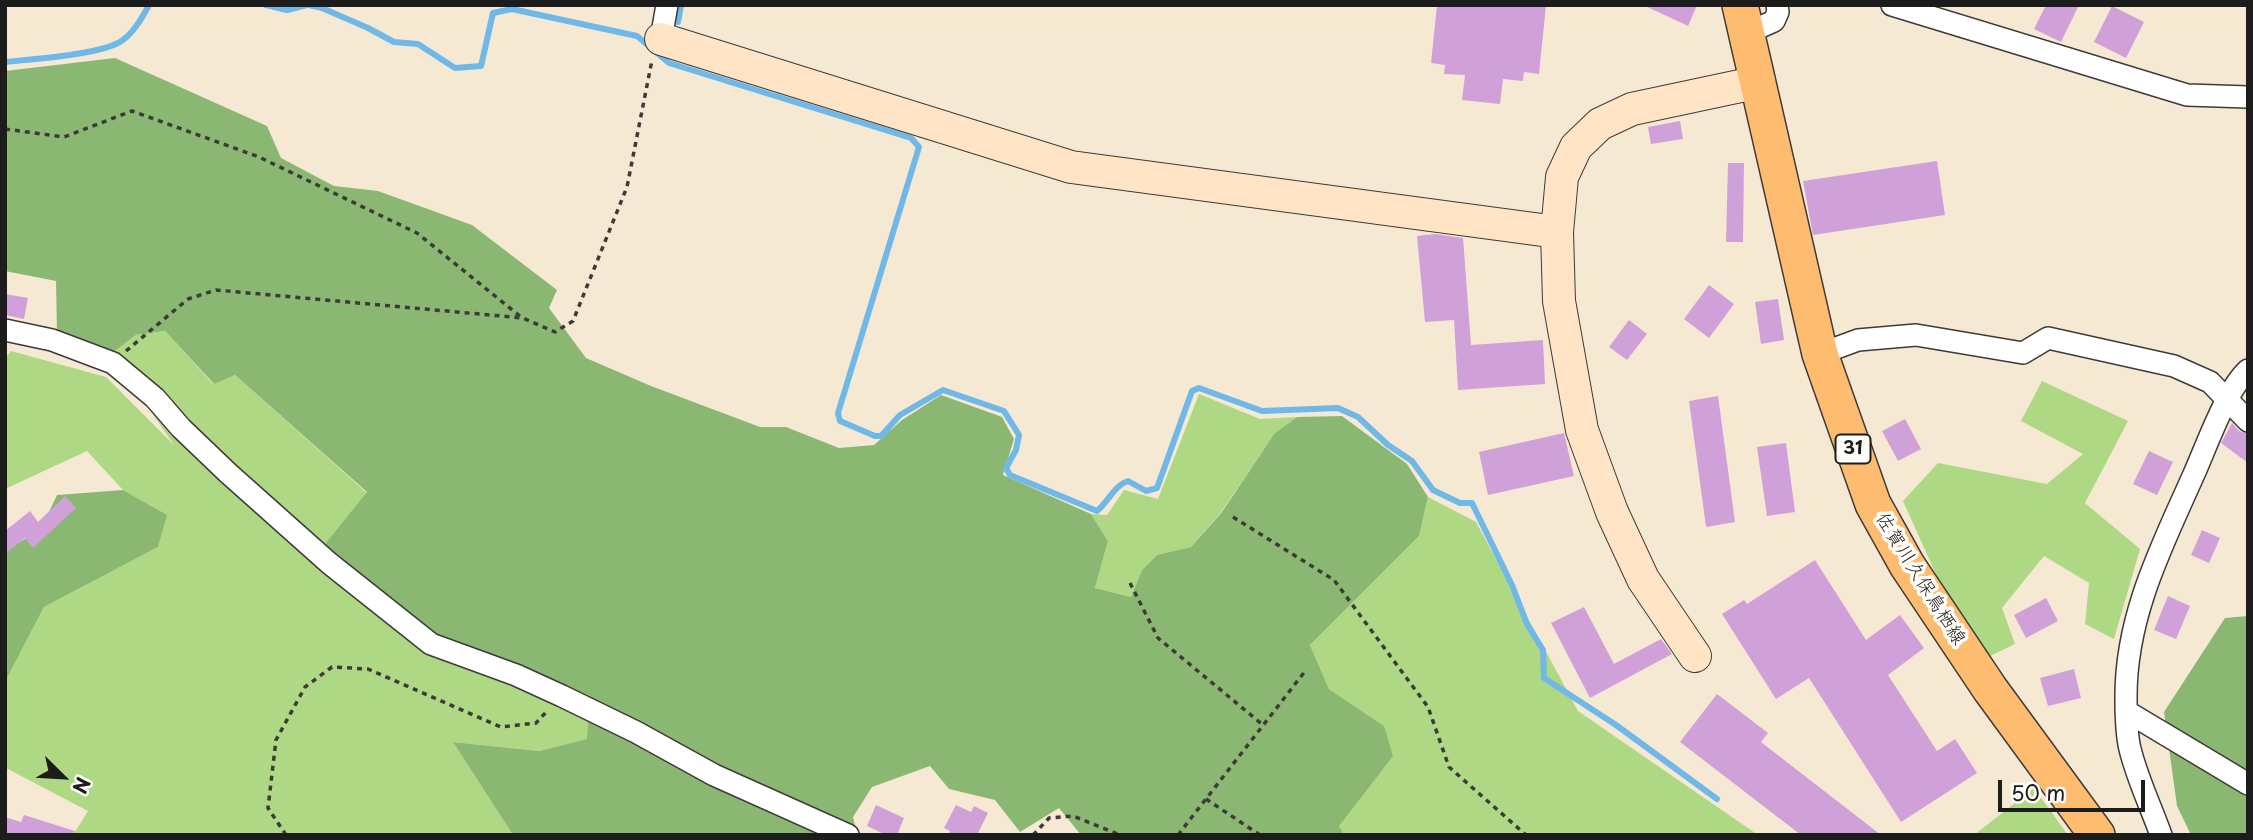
<!DOCTYPE html>
<html>
<head>
<meta charset="utf-8">
<style>
  body { margin:0 }
  #map { position:relative; width:2253px; height:840px; overflow:hidden; background:#f6e9d4; font-family:"Playpen Sans",sans-serif }
  canvas { display:block }
  .frame { position:absolute; inset:0; border:7px solid #1c1c1c; pointer-events:none }
  .north { position:absolute; left:28px; top:742px; width:70px; height:70px; -webkit-text-stroke:5px #fdfcf7; paint-order:stroke; rotate:114deg; font-size:19px; font-weight:700; line-height:28px; text-align:center; color:#1c1c1c }
  .north::after { content:''; display:block; margin:auto; width:24px; height:32px; background:#1c1c1c; clip-path:polygon(50% 0,100% 100%,50% 72%,0 100%) }
  .scale { position:absolute; left:1998px; top:780px; width:147px; height:32px; box-sizing:border-box; border:4px solid #1c1c1c; border-top:0; padding-left:9px; font-size:21px; line-height:24px; white-space:nowrap; color:#1c1c1c; -webkit-text-stroke:5px #fdfcf7; paint-order:stroke }
</style>
</head>
<body>
<div id="map">
<canvas width="2253" height="840"></canvas>
<div class="frame"></div>
<div class="north">N</div>
<div class="scale">50 m</div>
</div>
<script>
const g = document.querySelector('canvas').getContext('2d');
g.lineJoin = 'round';
function fill(path, color) {
  g.fillStyle = color;
  g.fill(path, 'evenodd');
}
function trace(path, color, width, dash) {
  g.strokeStyle = color;
  g.lineWidth = width;
  g.lineCap = dash ? 'butt' : 'round';
  g.setLineDash(dash || []);
  g.stroke(path);
}
function label(font, color, halo, rows, align = 'center') {
  g.font = font + ' "Playpen Sans","Klee One",sans-serif';
  g.lineWidth = 7;
  g.setLineDash([]);
  g.textBaseline = 'middle';
  g.strokeStyle = halo;
  g.fillStyle = color;
  for (const [text, x, y, turn = 0] of rows) {
    g.save();
    g.translate(x, y);
    g.rotate((+turn || 0) * Math.PI / 180);
    g.textAlign = isNaN(turn) ? turn : align;
    if (halo) g.strokeText(text, 0, 0);
    g.fillText(text, 0, 0);
    g.restore();
  }
}
const green = new Path2D(`
  M 165,331 L 213,384 L 235,375 L 367,493 L 325,544 L 534,672 L 590,696 L 588,739 L 539,751 L 453,742 L 513,835 L 73,835 L 88,811 L 6,768 L 5,682 L 44,607 L 158,547 L 166,515 L 123,490 L 87,451 L 5,489 L 5,358 L 11,351 L 106,377 L 174,445 L 111,354 L 136,335 Z
  M 2042,381 L 2128,421 L 2085,503 L 2140,549 L 2114,639 L 2085,624 L 2089,583 L 2044,556 L 2002,608 L 2015,644 L 1990,656 L 1939,581 L 1903,501 L 1938,463 L 2047,484 L 2083,454 L 2021,421 Z
  M 1199,394 L 1260,419 L 1297,417 L 1274,434 L 1222,511 L 1191,547 L 1157,555 L 1142,570 L 1131,597 L 1095,588 L 1108,541 L 1091,514 L 1107,515 L 1124,490 L 1158,499 Z
  M 1428,497 L 1476,522 L 1578,711 L 1758,835 L 1344,835 L 1339,827 L 1384,726 L 1329,689 L 1310,645 L 1419,536 Z
  M 2034,788 L 2068,835 L 1974,835 Z`);
const forest = new Path2D(`
  M 115,58 L 267,126 L 281,158 L 334,186 L 378,191 L 472,225 L 557,290 L 549,308 L 586,358 L 651,386 L 760,427 L 786,427 L 839,448 L 874,445 L 902,420 L 941,395 L 1002,417 L 1014,439 L 1003,475 L 1091,514 L 1108,541 L 1095,588 L 1131,597 L 1142,570 L 1157,555 L 1191,547 L 1222,512 L 1274,434 L 1297,417 L 1342,416 L 1407,464 L 1428,497 L 1419,536 L 1310,645 L 1329,689 L 1384,726 L 1393,756 L 1339,826 L 1344,835 L 1081,835 L 1059,808 L 1020,832 L 995,800 L 949,789 L 930,766 L 872,787 L 853,817 L 857,835 L 513,835 L 453,742 L 539,751 L 587,739 L 590,696 L 434,634 L 325,544 L 367,492 L 235,375 L 214,384 L 165,331 L 136,335 L 111,354 L 57,334 L 56,281 L 5,271 L 5,71 Z
  M 123,490 L 167,515 L 158,547 L 44,607 L 5,682 L 5,551 L 41,529 L 57,495 Z
  M 2248,616 L 2248,835 L 2191,835 L 2177,806 L 2164,712 L 2225,618 Z`);
const stream = new Path2D(`
  M 266,5 L 287,10 L 307,5
  M 309,5 L 322,8 L 368,28 L 394,42 L 418,44 L 455,68 L 481,66 L 493,13 L 512,9 L 637,36 L 669,63 L 911,138 L 919,147 L 838,413 L 840,421 L 875,436 L 881,436 L 900,415 L 943,390 L 1004,411 L 1019,435 L 1016,450 L 1006,468 L 1010,475 L 1097,511 C 1108,502 1115,485 1128,481 L 1146,491 L 1157,488 L 1192,391 L 1199,388 L 1262,411 L 1338,408 L 1358,417 L 1388,445 L 1412,461 L 1433,490 L 1460,503 L 1472,503 L 1512,585 L 1527,624 L 1543,650 L 1544,678 L 1616,725 L 1717,799
  M 678,22 L 681,5
  M 5,62 C 34,59 94,55 118,43 C 132,36 142,18 149,5`);
const building = new Path2D(`
  M 1437,5 L 1546,5 L 1539,74 L 1524,72 L 1523,81 L 1503,79 L 1500,104 L 1462,100 L 1465,75 L 1444,74 L 1445,65 L 1431,63 Z
  M 1643,5 L 1697,5 L 1688,26 Z
  M 2046,5 L 2079,5 L 2061,42 L 2034,29 Z
  M 2112,6 L 2144,22 L 2126,58 L 2094,42 Z
  M 1680,121 L 1683,139 L 1651,144 L 1648,127 Z
  M 1937,161 L 1945,215 L 1813,235 L 1803,181 Z
  M 1728,163 L 1744,163 L 1743,242 L 1726,242 Z
  M 1435,234 L 1463,238 L 1471,345 L 1543,340 L 1545,384 L 1458,390 L 1454,320 L 1425,322 L 1417,236 Z
  M 1709,285 L 1734,304 L 1709,338 L 1684,319 Z
  M 5,294 L 28,298 L 24,319 L 5,315 Z
  M 1778,299 L 1784,340 L 1761,344 L 1755,302 Z
  M 1629,320 L 1647,334 L 1627,360 L 1609,347 Z
  M 1718,396 L 1735,522 L 1706,527 L 1689,401 Z
  M 1905,419 L 1921,449 L 1898,461 L 1882,431 Z
  M 2232,423 L 2239,431 L 2248,434 L 2248,463 L 2221,443 Z
  M 1564,433 L 1574,476 L 1488,495 L 1479,452 Z
  M 1786,443 L 1795,512 L 1767,516 L 1757,447 Z
  M 2149,451 L 2173,462 L 2157,495 L 2133,484 Z
  M 65,496 L 76,508 L 33,548 L 25,538 L 5,554 L 5,531 L 30,511 L 38,522 Z
  M 2202,530 L 2220,538 L 2209,563 L 2191,555 Z
  M 1815,560 L 1866,640 L 1900,615 L 1924,648 L 1888,675 L 1937,751 L 1955,739 L 1977,773 L 1901,822 L 1809,678 L 1776,699 L 1722,614 L 1744,600 L 1747,604 Z
  M 2168,596 L 2190,606 L 2176,639 L 2154,630 Z
  M 2046,598 L 2058,621 L 2026,638 L 2014,615 Z
  M 1584,607 L 1614,664 L 1661,639 L 1672,654 L 1590,698 L 1551,623 Z
  M 2074,669 L 2081,698 L 2048,706 L 2040,678 Z
  M 1717,694 L 1768,733 L 1761,742 L 1881,835 L 1801,835 L 1680,742 Z
  M 876,805 L 904,818 L 897,835 L 886,835 L 867,826 Z
  M 956,805 L 971,812 L 974,806 L 988,813 L 977,835 L 948,835 L 950,831 L 944,828 Z
  M 24,815 L 75,831 L 74,835 L 5,835 L 5,817 L 21,822 Z`);
const path = new Path2D(`
  M 5,129 L 64,137 L 132,111 L 259,157 L 417,233 L 521,317
  M 126,351 L 188,299 L 216,290 L 523,318 L 555,332 L 573,321 L 627,187 L 652,60
  M 1233,517 L 1334,580 L 1428,707 L 1449,767 L 1526,835
  M 1130,583 L 1158,638 L 1263,725
  M 1206,799 L 1260,835
  M 286,835 L 268,808 L 276,740 L 305,687 L 332,667 L 368,669 L 501,727 L 536,723 L 548,710
  M 1033,835 L 1049,818 L 1073,816 L 1120,835
  M 1178,835 L 1306,670`);
const street = new Path2D(`
  M 1892,5 L 2187,95 L 2248,97
  M 1747,33 L 1774,21 L 1778,12 L 1777,5
  M 661,39 L 667,5
  M 5,330 L 52,340 L 113,363 L 155,398 L 181,428 L 228,473 L 329,563 L 431,644 L 516,675 L 562,696 L 636,732 L 714,775 L 848,835
  M 1820,354 L 1858,340 L 1916,335 L 2023,353 L 2048,338 L 2174,366 L 2210,382 L 2248,421
  M 2126,711 L 2248,784
  M 2161,835 C 2151,807 2137,778 2130,749 C 2126,733 2126,713 2126,696 C 2126,615 2162,546 2194,474 C 2207,445 2226,390 2248,370`);
const secondary = new Path2D(`
  M 661,39 L 1071,167 L 1557,232
  M 1695,656 L 1643,579 L 1612,512 L 1582,430 L 1559,301 L 1557,232 L 1562,177 L 1576,147 L 1600,124 L 1632,109 L 1759,82`);
const primary = new Path2D(`
  M 1740,5 L 1820,354 L 1873,504 L 1907,565 L 1990,689 L 2097,835`);
const shields = [
  [1853,449,35]
];
const shieldNames = [
  ["31",1853,449]
];
const streetNames = [
  ["佐賀川久保鳥栖線",1920,579,58]
];
fill(green, '#aed884');
fill(forest, '#8ab872');
trace(stream, '#6fb8e7', 6);
fill(building, '#cfa1d8');
trace(street, '#3d3b38', 24);
trace(secondary, '#3d3b38', 34);
trace(primary, '#3d3b38', 38);
trace(path, '#3d3b38', 3.5, [5, 5]);
trace(street, '#fff', 21);
trace(secondary, '#ffe4c6', 32);
trace(primary, '#febc70', 35);
for (const [x, y, w] of shields) {
  const box = new Path2D();
  box.roundRect(x - w / 2, y - 14.5, w, 29, 5);
  g.fillStyle = '#fdfcf7';
  g.fill(box);
  trace(box, '#1c1c1c', 2);
}
label('bold 18px', '#1c1c1c', null, shieldNames);
label('19px', '#1c1c1c', '#fdfcf7', streetNames);
</script>
</body>
</html>
